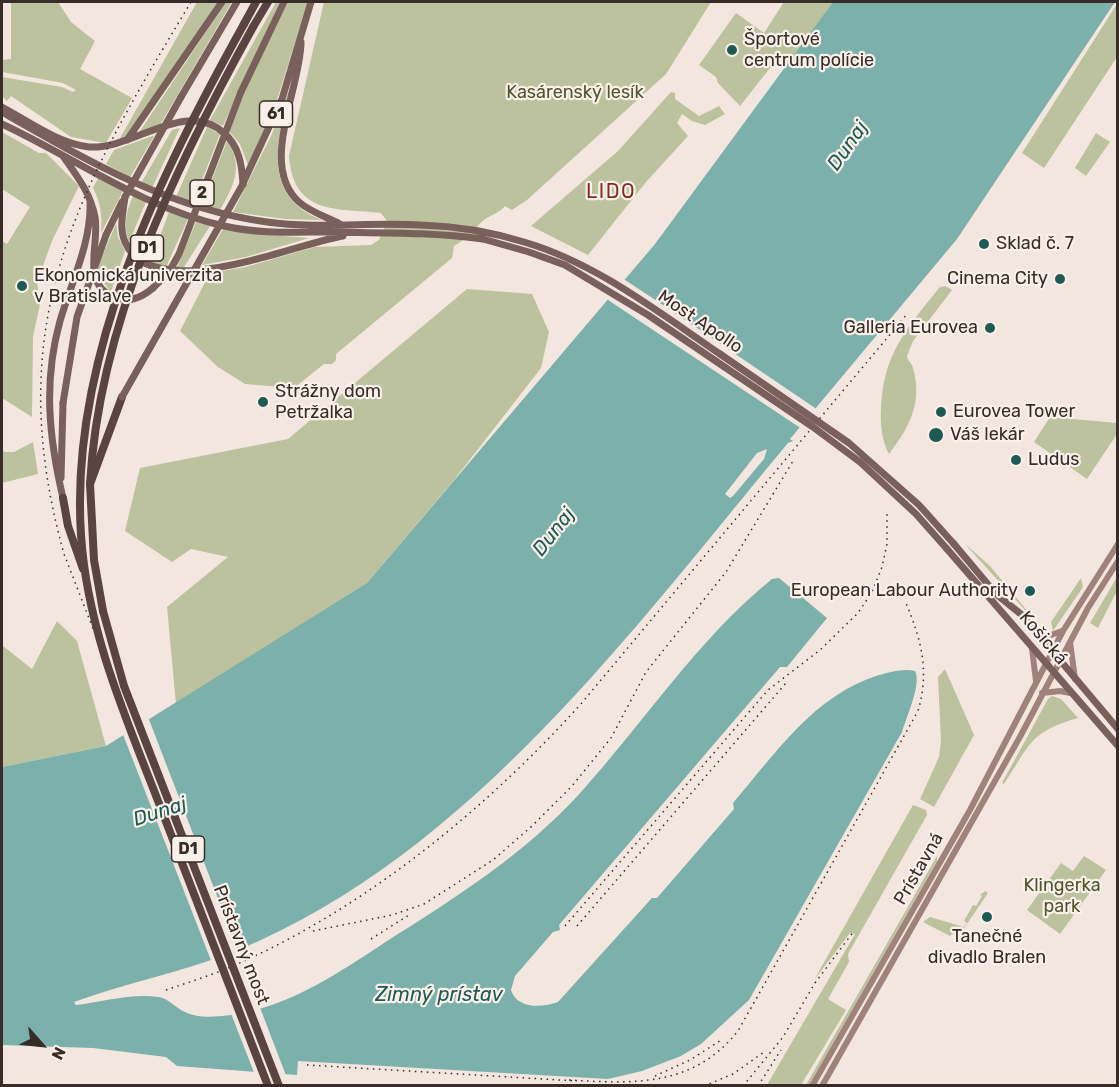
<!DOCTYPE html>
<html>
<head>
<meta charset="utf-8">
<style>
  body { margin:0 }
  #map { position:relative; width:1119px; height:1087px; overflow:hidden; background:#f3e6de; font-family:Rubik,sans-serif }
  canvas { display:block }
  .frame { position:absolute; inset:0; border:3px solid #382c29; pointer-events:none }
  .north { position:absolute; left:12px; top:1015px; width:60px; height:60px; -webkit-text-stroke:4px #faf0ea; paint-order:stroke; rotate:117deg; font-size:16px; font-weight:700; line-height:24px; text-align:center; color:#382c29 }
  .north::after { content:''; display:block; margin:auto; width:21px; height:27px; background:#382c29; clip-path:polygon(50% 0,100% 100%,50% 72%,0 100%) }
</style>
</head>
<body>
<div id="map">
<canvas width="1119" height="1087"></canvas>
<div class="frame"></div>
<div class="north">N</div>
</div>
<script>
const g = document.querySelector('canvas').getContext('2d');
g.lineJoin = 'round';
function fill(path, color) {
  g.fillStyle = color;
  g.fill(path, 'evenodd');
}
function trace(path, color, width, dash) {
  g.strokeStyle = color;
  g.lineWidth = width;
  g.lineCap = dash ? 'butt' : 'round';
  g.setLineDash(dash || []);
  g.stroke(path);
}
function label(font, color, halo, rows, align = 'center') {
  g.font = font + ' Rubik,sans-serif';
  g.lineWidth = 4.5;
  g.setLineDash([]);
  g.textBaseline = 'middle';
  g.strokeStyle = halo;
  g.fillStyle = color;
  for (const [text, x, y, turn = 0] of rows) {
    g.save();
    g.translate(x, y);
    g.rotate((+turn || 0) * Math.PI / 180);
    g.textAlign = isNaN(turn) ? turn : align;
    if (halo) g.strokeText(text, 0, 0);
    g.fillText(text, 0, 0);
    g.restore();
  }
}
const green = new Path2D(`
  M 11,2 L 58,2 L 71,22 L 95,41 L 80,69 L 132,98 L 106,143 L 71,137 L 11,96 L 7,101 L 2,96 L 2,77 L 62,87 L 73,92 L 76,90 L 63,83 L 2,72 L 2,60 L 11,59 Z
  M 197,2 L 219,2 L 125,137 L 119,140 Z
  M 226,2 L 232,2 L 160,125 L 138,134 Z
  M 276,2 L 280,2 L 223,126 L 210,120 Z
  M 288,2 L 308,2 L 275,106 L 248,165 L 240,144 L 229,131 L 253,73 Z
  M 324,2 L 711,2 L 666,74 L 527,200 L 512,210 L 505,206 C 498,214 492,214 484,220 C 474,228 466,240 454,246 L 452,258 L 336,354 L 336,360 L 332,364 L 324,364 L 294,388 L 245,384 L 218,367 L 180,331 L 210,273 L 246,267 L 315,247 L 371,245 L 379,240 L 387,221 L 381,213 C 338,208 293,216 289,156 Z
  M 784,2 L 833,2 L 789,64 L 774,63 L 740,106 L 718,83 L 716,77 L 699,65 L 736,13 L 764,33 Z
  M 1117,4 L 1117,57 L 1044,168 L 1022,153 Z
  M 291,85 C 279,137 258,195 322,220 L 285,219 L 233,212 L 271,136 Z
  M 671,92 L 675,93 L 675,99 L 699,116 L 719,106 L 725,114 L 705,125 L 692,121 L 682,114 L 677,123 L 688,136 L 646,182 L 588,255 L 531,226 L 618,151 Z
  M 207,127 L 220,134 L 193,203 L 176,197 Z
  M 180,128 L 152,188 L 141,183 L 172,130 Z
  M 2,132 L 39,153 L 46,153 L 79,186 L 52,241 L 37,282 L 40,304 L 33,337 L 32,417 L 2,398 L 2,241 L 7,244 L 30,207 L 2,189 Z
  M 1096,133 L 1110,142 L 1086,176 L 1075,168 Z
  M 155,135 L 130,177 L 106,164 L 114,150 Z
  M 227,141 C 244,166 234,186 220,210 L 202,205 Z
  M 98,178 L 123,191 L 101,233 C 102,216 101,203 93,188 Z
  M 133,196 L 146,202 L 129,242 C 123,225 126,212 133,196 Z
  M 169,212 L 188,219 L 166,267 L 150,263 Z
  M 196,222 L 210,226 L 184,267 L 177,267 Z
  M 116,224 L 118,237 L 125,251 L 111,292 L 100,278 L 97,268 Z
  M 223,229 L 245,233 L 309,238 L 246,257 L 202,265 Z
  M 945,286 L 952,290 L 913,341 L 907,356 C 908,362 912,363 913,368 C 923,402 909,428 889,454 C 882,441 880,424 881,409 C 883,354 907,328 940,287 Z
  M 467,289 L 532,294 L 549,332 L 541,368 L 454,480 L 367,583 L 176,704 L 167,607 L 228,557 L 191,549 L 172,562 L 125,531 L 140,468 L 288,439 Z
  M 1050,417 L 1117,423 L 1117,434 L 1087,479 L 1034,442 Z
  M 33,442 L 38,474 L 2,483 L 2,448 L 4,452 L 14,452 Z
  M 964,543 L 990,566 L 1044,631 Z
  M 1117,577 L 1117,591 L 1098,628 L 1090,623 Z
  M 1081,578 L 1083,587 L 1053,631 L 1051,622 Z
  M 2,590 L 3,646 L 32,669 L 57,621 L 77,641 L 106,746 L 2,767 Z
  M 945,669 L 974,735 L 934,807 L 920,799 L 939,757 L 941,741 L 938,677 Z
  M 1052,696 L 1061,699 L 1078,718 C 1029,732 1030,745 1004,784 L 1002,783 L 1048,699 Z
  M 913,805 L 926,810 L 927,815 L 848,954 L 849,962 L 828,999 L 846,1010 L 801,1085 L 767,1085 L 855,934 L 850,933 L 814,980 Z
  M 937,856 L 937,861 L 809,1085 L 806,1085 Z
  M 1084,856 L 1106,870 L 1060,934 L 1027,910 L 1061,863 L 1073,871 Z
  M 985,891 L 988,893 L 958,937 L 953,933 L 950,936 L 923,922 L 930,917 L 964,927 L 967,923 L 964,921 L 973,905 L 976,906 L 982,896 L 980,895 Z`);
const water = new Path2D(`
  M 833,2 L 1115,2 L 957,239 L 790,439 L 793,441 L 788,443 C 633,629 470,854 238,950 C 185,972 128,982 74,1002 L 76,1005 C 102,1002 132,993 158,997 C 169,998 175,1008 185,1012 C 201,1020 226,1016 243,1013 C 296,1002 340,972 384,943 C 455,898 525,854 581,792 C 645,721 698,639 772,579 L 779,578 L 827,618 L 787,667 L 780,667 L 559,925 L 560,930 L 553,932 L 515,976 L 511,990 C 517,1009 542,1008 558,1002 L 652,898 L 657,898 L 734,809 L 733,803 C 776,753 814,695 879,675 C 890,672 904,668 915,671 C 922,683 906,718 902,732 L 749,1000 L 701,1044 L 681,1056 L 642,1071 L 608,1079 L 298,1061 L 297,1075 L 177,1066 L 166,1057 L 93,1048 L 2,1045 L 2,767 L 106,746 L 367,583 L 655,244 Z`);
const pier = new Path2D(`
  M 622,278 L 663,305 L 818,410 L 802,429 L 605,298 Z
  M 767,449 L 764,459 L 733,496 L 730,498 L 725,494 L 757,453 Z
  M 148,717 L 239,953 L 212,963 L 122,732 Z
  M 259,1005 L 287,1078 L 255,1075 L 230,1011 Z`);
const secondary = new Path2D(`
  M 1035,630 L 1051,635 L 1062,631
  M 1070,642 L 1075,679
  M 1032,649 L 1036,681
  M 1042,693 L 1060,691 L 1070,693
  M 812,1086 L 970,810 L 1063,631 L 1118,544
  M 822,1086 L 1021,735 L 1088,608 L 1118,561`);
const primary = new Path2D(`
  M 301,42 C 301,88 258,165 299,202 C 310,212 327,217 340,224
  M 241,92 L 284,2
  M 181,97 L 237,2
  M 2,107 C 28,121 59,144 89,147 C 134,150 184,98 224,133 C 239,146 242,165 243,184
  M 2,112 C 86,160 169,209 267,222 C 318,229 370,222 421,225 C 456,226 491,232 524,242 C 596,263 658,312 720,354
  M 2,124 C 75,158 143,208 224,226 C 259,234 293,232 328,232 C 380,233 431,232 483,239
  M 127,140 L 222,2
  M 63,156 C 77,176 90,192 95,217 C 100,243 80,284 114,297 C 129,303 141,298 153,288
  M 244,181 L 282,99 L 311,2
  M 125,197 C 123,212 119,228 125,242 C 153,306 294,244 343,236
  M 106,235 L 122,202
  M 61,478 L 63,403
  M 63,498 C 49,438 43,382 60,321 C 71,283 92,241 90,201
  M 954,544 L 996,594 L 1022,615 L 1118,729
  M 947,549 L 1118,746`);
const highway = new Path2D(`
  M 244,24 L 256,2
  M 253,27 L 268,2
  M 63,498 L 68,526 L 83,569
  M 103,611 L 94,560 L 90,484 L 122,397`);
const rail = new Path2D(`
  M 191,2 C 76,193 0,324 64,554 L 271,1086
  M 565,926 L 768,690 L 820,650 L 858,613 L 872,592 L 882,567 L 887,544 L 887,514
  M 577,926 L 786,683
  M 313,931 L 392,915 L 424,904 L 493,860 L 532,826 L 572,786 L 611,738 L 646,672 L 726,572 L 793,461
  M 371,939 L 409,915
  M 166,990 C 189,982 213,975 235,965 C 364,909 486,809 580,705 L 908,313
  M 307,1065 L 577,1081
  M 655,1076 L 690,1060 L 721,1040
  M 569,1080 C 635,1084 693,1087 738,1031 L 918,711 C 930,671 921,638 905,601
  M 704,1086 L 733,1074 L 764,1052
  M 743,1086 L 783,1037 L 815,983 L 854,931
  M 758,1086 L 781,1050`);
const primaryBridge = new Path2D(`
  M 125,197 L 181,97
  M 483,239 L 529,252 L 565,265 L 648,315 L 813,427 L 860,462 L 916,514 L 947,549
  M 153,288 L 169,272 L 179,254 L 241,92
  M 720,354 L 849,443 L 919,505 L 954,544
  M 122,397 L 243,184
  M 63,403 L 77,317 L 106,235`);
const highwayBridge = new Path2D(`
  M 244,24 C 160,175 69,357 81,535 C 87,630 126,718 160,806 C 196,899 232,992 268,1086
  M 90,484 C 99,322 175,168 253,27
  M 103,611 L 124,686 L 279,1086`);
const markers = [
  [732,50,6,"#1e5a55"],
  [984,244,6,"#1e5a55"],
  [1060,279,6,"#1e5a55"],
  [22,286,6,"#1e5a55"],
  [990,328,6,"#1e5a55"],
  [263,402,6,"#1e5a55"],
  [941,412,6,"#1e5a55"],
  [936,435,8,"#1e5a55"],
  [1016,460,6,"#1e5a55"],
  [1030,591,6,"#1e5a55"],
  [987,917,6,"#1e5a55"]
];
const shields = [
  [276,114,33],
  [202,193,24],
  [147,248,33],
  [188,849,33]
];
const shieldNames = [
  ["61",276,114],
  ["2",202,193],
  ["D1",147,248],
  ["D1",188,849]
];
const poiNames = [
  ["Športové",744,40],
  ["centrum polície",744,61],
  ["Sklad č. 7",996,244],
  ["Ekonomická univerzita",34,276],
  ["v Bratislave",34,297],
  ["Cinema City",1048,279,"right"],
  ["Galleria Eurovea",978,328,"right"],
  ["Strážny dom",275,392],
  ["Petržalka",275,413],
  ["Eurovea Tower",953,412],
  ["Váš lekár",950,435],
  ["Ludus",1028,460],
  ["European Labour Authority",1018,591,"right"],
  ["Tanečné",987,937,"center"],
  ["divadlo Bralen",987,958,"center"]
];
const parkNames = [
  ["Kasárenský lesík",575,93],
  ["Klingerka",1062,886],
  ["park",1062,907]
];
const streetNames = [
  ["Most Apollo",700,322,34],
  ["Košická",1043,638,50],
  ["Prístavná",919,869,-60],
  ["Prístavný most",241,945,69]
];
const waterNames = [
  ["Dunaj",848,146,-55],
  ["Dunaj",554,532,-52],
  ["Dunaj",160,812,-18],
  ["Zimný prístav",439,995]
];
const neighbourhoodNames = [
  ["LIDO",611,192]
];
fill(green, '#bbc29d');
fill(water, '#7cb0aa');
fill(pier, '#f3e6de');
trace(secondary, '#9f827a', 6);
trace(primary, '#7a605a', 7);
trace(highway, '#594440', 8);
trace(rail, '#382c29', 1.5, [1.5, 4.5]);
trace(primaryBridge, '#7a605a', 7);
trace(highwayBridge, '#594440', 8);
for (const [x, y, r, color] of markers) {
  const dot = new Path2D();
  dot.arc(x, y, r, 0, 2 * Math.PI);
  g.fillStyle = color;
  g.fill(dot);
  trace(dot, '#faf0ea', 2);
}
for (const [x, y, w] of shields) {
  const box = new Path2D();
  box.roundRect(x - w / 2, y - 13, w, 26, 4.5);
  g.fillStyle = '#faf0ea';
  g.fill(box);
  trace(box, '#382c29', 1.5);
}
label('bold 16px', '#382c29', null, shieldNames);
label('18px', '#382c29', '#faf0ea', poiNames, 'left');
label('18px', '#4d562d', '#faf0ea', parkNames);
label('18px', '#382c29', '#faf0ea', streetNames);
label('italic 20px', '#1e5a55', '#faf0ea', waterNames);
g.letterSpacing = '1.5px';
label('20px', '#872b22', '#faf0ea', neighbourhoodNames);
g.letterSpacing = '0px';
</script>
</body>
</html>
